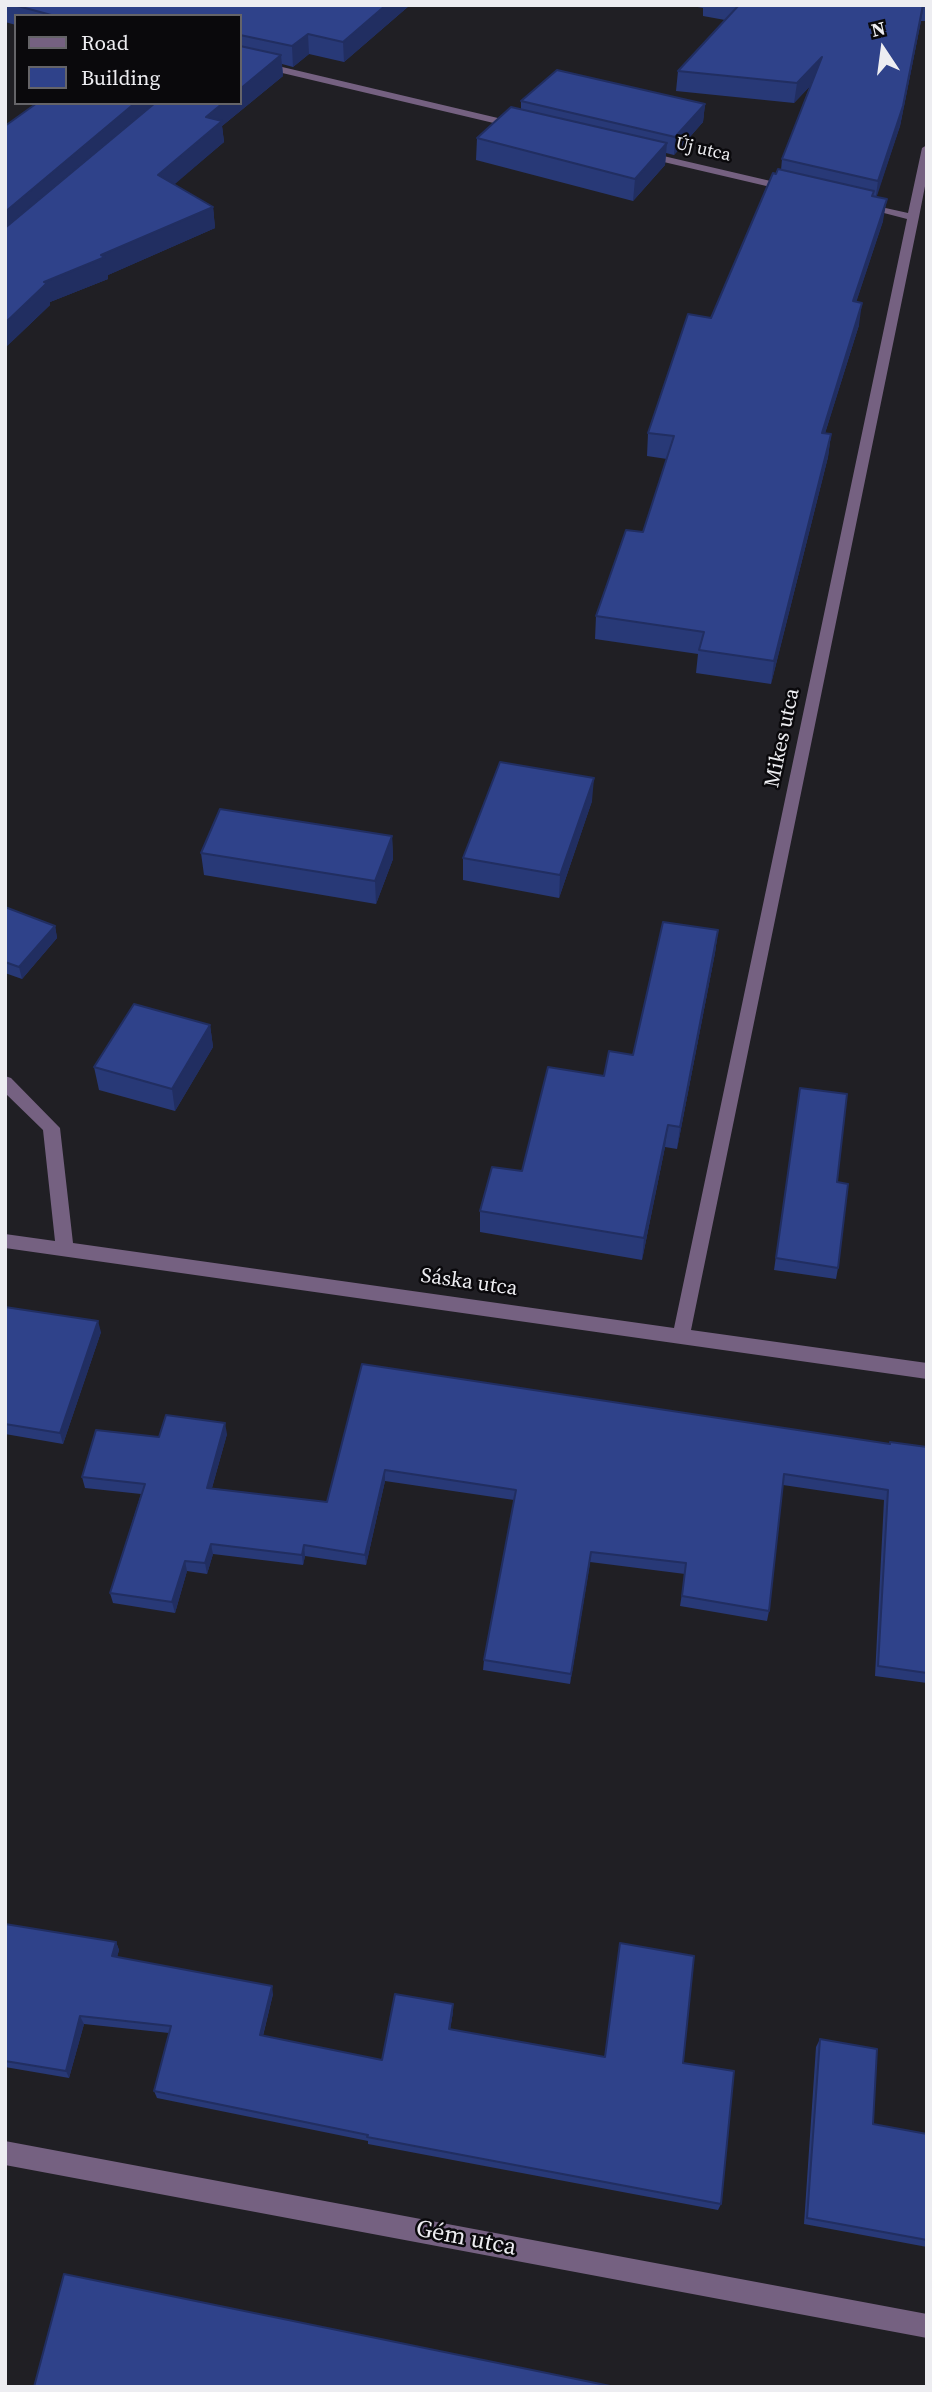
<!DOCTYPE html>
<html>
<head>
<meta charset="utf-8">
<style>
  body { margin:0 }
  #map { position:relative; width:932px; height:2392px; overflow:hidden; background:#201f24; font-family:"Source Serif 4",serif }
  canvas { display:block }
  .frame { position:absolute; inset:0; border:7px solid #ededf1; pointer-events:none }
  .legend { position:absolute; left:14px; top:14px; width:228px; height:91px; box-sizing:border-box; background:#0a090c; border:2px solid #656468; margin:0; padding:9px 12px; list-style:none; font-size:21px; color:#ededf1 }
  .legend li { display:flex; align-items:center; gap:14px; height:35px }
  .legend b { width:35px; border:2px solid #656468 }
  .north { position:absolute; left:848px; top:14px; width:70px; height:70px; -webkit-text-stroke:5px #0a090c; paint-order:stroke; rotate:347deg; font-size:19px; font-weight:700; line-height:28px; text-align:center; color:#ededf1 }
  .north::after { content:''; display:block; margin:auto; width:24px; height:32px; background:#ededf1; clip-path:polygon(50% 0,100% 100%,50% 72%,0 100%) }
</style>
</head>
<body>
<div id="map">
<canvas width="932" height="2392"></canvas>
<div class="frame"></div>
<ul class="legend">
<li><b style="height:9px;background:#756181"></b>Road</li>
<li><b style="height:19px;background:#2f428a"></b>Building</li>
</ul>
<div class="north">N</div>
</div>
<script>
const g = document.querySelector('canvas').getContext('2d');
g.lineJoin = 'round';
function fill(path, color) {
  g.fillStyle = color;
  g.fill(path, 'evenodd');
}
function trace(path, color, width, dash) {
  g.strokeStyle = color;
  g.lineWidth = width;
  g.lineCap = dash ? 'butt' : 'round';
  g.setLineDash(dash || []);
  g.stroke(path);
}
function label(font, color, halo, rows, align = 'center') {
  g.font = font + ' "Source Serif 4",serif';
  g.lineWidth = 5;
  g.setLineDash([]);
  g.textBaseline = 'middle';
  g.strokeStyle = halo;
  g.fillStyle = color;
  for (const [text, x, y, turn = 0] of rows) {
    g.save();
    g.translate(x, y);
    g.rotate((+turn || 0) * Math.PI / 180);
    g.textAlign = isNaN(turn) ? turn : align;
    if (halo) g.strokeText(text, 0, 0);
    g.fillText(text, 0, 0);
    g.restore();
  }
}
const minor = new Path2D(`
  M 240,57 L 519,123 L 524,126 L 519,129 L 240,63 Z
  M 927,145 L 927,176 L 919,217 L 691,1330 L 927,1363 L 927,1379 L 5,1248 L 5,1234 L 55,1241 L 43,1130 L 5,1093 L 5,1076 L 11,1078 L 60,1128 L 73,1243 L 674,1328 L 907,219 L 857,206 L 863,203 L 908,213 L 922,148 Z
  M 642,151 L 792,186 L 798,189 L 792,192 L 638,156 L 637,154 Z
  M 5,2141 L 927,2314 L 927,2338 L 5,2165 Z`);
const wall = new Path2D(`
  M 5,5 L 410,5 L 344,62 L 309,54 L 293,67 L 282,64 L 283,76 L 222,126 L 224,142 L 174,184 L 213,207 L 215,228 L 108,275 L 108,279 L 50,302 L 50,305 L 5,348 L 240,103 L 240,16 L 16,16 L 16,25 L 5,22 Z
  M 687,5 L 927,5 L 927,21 L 921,21 L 900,126 L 876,197 L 883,221 L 856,302 L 859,325 L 825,433 L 831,434 L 828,457 L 771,684 L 696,673 L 698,654 L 595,639 L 596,616 L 643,532 L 667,459 L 647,456 L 648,433 L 711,318 L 776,174 L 781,170 L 782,159 L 810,86 L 794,103 L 676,91 L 678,71 L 725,20 L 703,16 L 703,8 Z
  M 521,101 L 705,104 L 703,122 L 674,155 L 666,153 L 665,165 L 633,201 L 476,160 L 477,138 L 521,110 Z
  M 592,801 L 559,898 L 463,880 L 463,858 Z
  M 392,836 L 393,859 L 376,904 L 204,875 L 201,853 Z
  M 5,907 L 55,926 L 57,938 L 22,979 L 5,973 Z
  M 718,930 L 715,953 L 677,1149 L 665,1147 L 642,1260 L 480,1232 L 480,1211 L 522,1171 L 604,1076 L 633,1055 Z
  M 210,1025 L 213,1047 L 175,1111 L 99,1090 L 94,1067 Z
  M 800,1088 L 837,1182 L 838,1268 L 836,1279 L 774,1270 Z
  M 5,1307 L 101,1332 L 63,1444 L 5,1434 Z
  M 362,1364 L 890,1444 L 927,1447 L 927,1683 L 875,1676 L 884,1500 L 783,1485 L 769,1611 L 767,1621 L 680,1606 L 685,1574 L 590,1562 L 570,1684 L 483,1670 L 484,1660 L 514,1500 L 385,1481 L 366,1565 L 305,1556 L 303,1565 L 213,1554 L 207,1574 L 187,1571 L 175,1613 L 113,1603 L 110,1593 L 141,1494 L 85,1488 L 82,1477 L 159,1437 L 227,1434 L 212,1488 L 327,1502 Z
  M 5,1924 L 116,1942 L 119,1950 L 117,1957 L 273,1994 L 263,2036 L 382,2060 L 453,2004 L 453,2012 L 450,2029 L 604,2057 L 683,2063 L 721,2204 L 718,2210 L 368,2144 L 368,2141 L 157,2098 L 154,2091 L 169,2033 L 84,2024 L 69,2078 L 5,2067 Z
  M 820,2039 L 873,2124 L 927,2134 L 927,2247 L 804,2224 L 816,2047 Z`);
const shadedWall = new Path2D(`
  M 386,5 L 410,5 L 344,62 L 343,42 Z
  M 924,5 L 900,126 L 875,202 L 878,181 Z
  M 308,34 L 309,54 L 293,67 L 292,46 Z
  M 281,55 L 283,76 L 222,126 L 224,142 L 161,196 L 158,175 L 206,117 L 223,103 L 240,103 L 240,89 Z
  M 822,57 L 819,77 L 794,103 L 797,83 Z
  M 135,103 L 162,103 L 5,236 L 5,212 Z
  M 705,104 L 703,122 L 674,155 L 675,137 Z
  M 667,143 L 665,165 L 633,201 L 635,179 Z
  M 887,199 L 883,221 L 849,324 L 853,301 Z
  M 213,207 L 215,228 L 108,275 L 108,279 L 50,302 L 50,305 L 5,348 L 5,323 L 44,282 L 101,255 Z
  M 862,303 L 859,325 L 818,456 L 822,433 Z
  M 831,434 L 828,457 L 771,684 L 774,661 Z
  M 594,778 L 592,801 L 559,898 L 560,875 Z
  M 392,836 L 393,859 L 376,904 L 375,881 Z
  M 55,926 L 57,938 L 22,979 L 19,967 Z
  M 718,930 L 715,953 L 677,1149 L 680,1127 Z
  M 210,1025 L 213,1047 L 175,1111 L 172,1089 Z
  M 668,1125 L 665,1147 L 642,1260 L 644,1238 Z
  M 98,1321 L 101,1332 L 63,1444 L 60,1433 Z
  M 225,1423 L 227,1434 L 209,1498 L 207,1488 Z
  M 385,1470 L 385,1481 L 366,1565 L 365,1555 Z
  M 211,1544 L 213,1554 L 207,1574 L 205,1563 Z
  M 304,1545 L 305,1556 L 303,1565 L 302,1555 Z
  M 591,1552 L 590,1562 L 570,1684 L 571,1674 Z
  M 185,1561 L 187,1571 L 175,1613 L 172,1602 Z
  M 116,1942 L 119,1950 L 115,1964 L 112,1956 Z
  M 272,1986 L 273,1994 L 261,2043 L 260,2035 Z
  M 453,2004 L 453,2012 L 449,2037 L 449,2029 Z
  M 80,2016 L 84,2024 L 69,2078 L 66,2071 Z`);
const building = new Path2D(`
  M 14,5 L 386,5 L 343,42 L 308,34 L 292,46 L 240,35 L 240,16 L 55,16 Z
  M 739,5 L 923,5 L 903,106 L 878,181 L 782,159 L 822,57 L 797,83 L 678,71 Z
  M 240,46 L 281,55 L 240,89 Z
  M 557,70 L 705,104 L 675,137 L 521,101 Z
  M 37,103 L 135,103 L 5,212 L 5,126 Z
  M 155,103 L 223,103 L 206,117 L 222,121 L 158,175 L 213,207 L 101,255 L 105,257 L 44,282 L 47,283 L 5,323 L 5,228 Z
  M 511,107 L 667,143 L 635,179 L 477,138 Z
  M 778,169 L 874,191 L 872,196 L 887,199 L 853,301 L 862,303 L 822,433 L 831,434 L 774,661 L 699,650 L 704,632 L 596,616 L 626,530 L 643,532 L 674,436 L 648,433 L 688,314 L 711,318 L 773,173 L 776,174 Z
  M 500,762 L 594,778 L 560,875 L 463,858 Z
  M 220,809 L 392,836 L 375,881 L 201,853 Z
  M 5,907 L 55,926 L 19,967 L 5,962 Z
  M 663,922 L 718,930 L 680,1127 L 668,1125 L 644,1238 L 480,1211 L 492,1167 L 522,1171 L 548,1067 L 604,1076 L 609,1051 L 633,1055 Z
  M 134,1004 L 210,1025 L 172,1089 L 94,1067 Z
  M 800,1088 L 847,1094 L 837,1182 L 848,1184 L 838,1268 L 776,1258 Z
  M 5,1307 L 98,1321 L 60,1433 L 5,1424 Z
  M 362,1364 L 890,1444 L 890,1442 L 927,1447 L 927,1673 L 878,1666 L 888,1490 L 784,1474 L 769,1611 L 682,1596 L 686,1563 L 591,1552 L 571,1674 L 484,1660 L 516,1490 L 385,1470 L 365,1555 L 304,1545 L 302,1555 L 211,1544 L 205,1563 L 185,1561 L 172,1602 L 110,1593 L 145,1484 L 82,1477 L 96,1430 L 159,1437 L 166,1415 L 225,1423 L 207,1488 L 327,1502 Z
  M 5,1924 L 116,1942 L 112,1956 L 272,1986 L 260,2035 L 382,2060 L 395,1994 L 453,2004 L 449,2029 L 605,2057 L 620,1943 L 694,1956 L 683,2063 L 734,2071 L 721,2204 L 367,2137 L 368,2135 L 154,2091 L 171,2026 L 80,2016 L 66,2071 L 5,2061 Z
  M 820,2039 L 877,2049 L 873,2124 L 927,2134 L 927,2240 L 807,2218 Z
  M 64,2274 L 615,2387 L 34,2387 Z`);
const farStreetnames = [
  ["Új utca",703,150,13]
];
const streetNames = [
  ["Mikes utca",783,738,-78],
  ["Sáska utca",469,1283,8]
];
const nearStreetnames = [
  ["Gém utca",466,2239,11]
];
fill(minor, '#756181');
fill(wall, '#283977');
fill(shadedWall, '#212e61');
fill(building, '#2f428a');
trace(building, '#212e61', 2);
label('18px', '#ededf1', '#0a090c', farStreetnames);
label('21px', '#ededf1', '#0a090c', streetNames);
label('24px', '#ededf1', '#0a090c', nearStreetnames);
</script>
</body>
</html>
